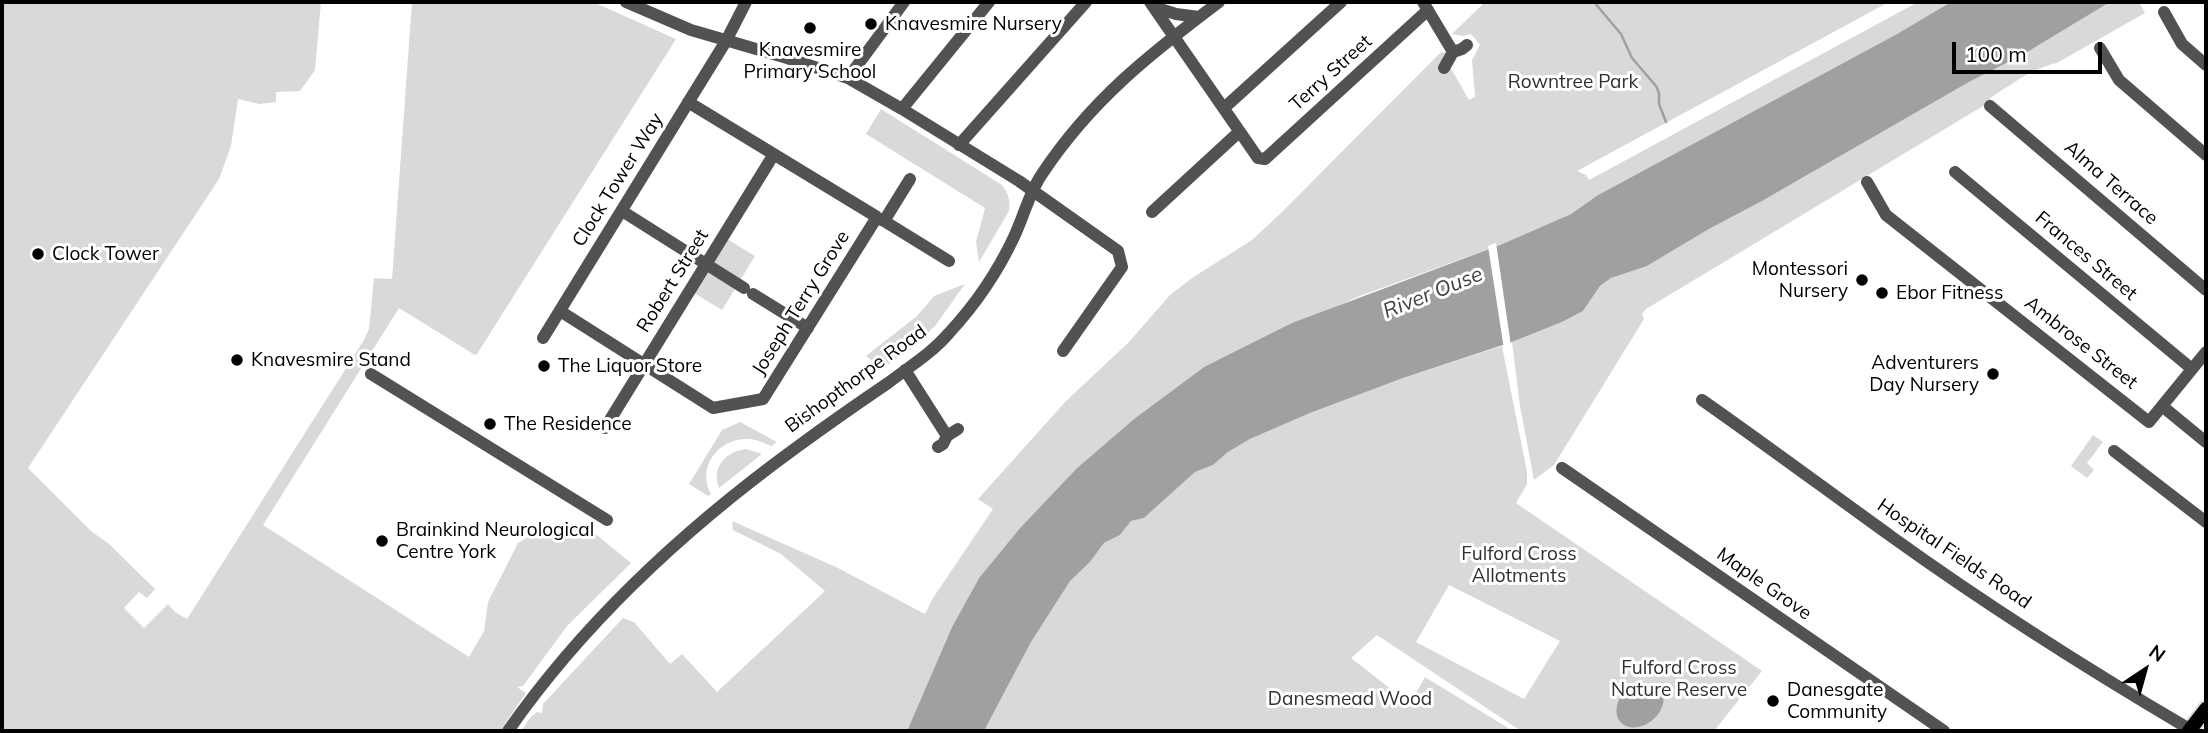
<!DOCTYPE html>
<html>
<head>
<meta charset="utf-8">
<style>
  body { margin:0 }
  #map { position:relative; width:2208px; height:733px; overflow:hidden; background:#fff; font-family:Mulish,sans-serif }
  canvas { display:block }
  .frame { position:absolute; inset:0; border:4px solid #000; pointer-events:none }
  .north { position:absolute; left:2110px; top:635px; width:70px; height:70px; -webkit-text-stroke:5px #fff; paint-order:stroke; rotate:36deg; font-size:19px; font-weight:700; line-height:28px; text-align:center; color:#000 }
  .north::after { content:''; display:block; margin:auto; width:24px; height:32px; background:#000; clip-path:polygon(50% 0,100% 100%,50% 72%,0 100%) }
  .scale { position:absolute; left:1952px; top:42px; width:150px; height:32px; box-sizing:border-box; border:4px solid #000; border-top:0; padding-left:9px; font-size:21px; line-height:24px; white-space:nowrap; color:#000; -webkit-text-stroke:5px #fff; paint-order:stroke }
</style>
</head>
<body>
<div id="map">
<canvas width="2208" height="733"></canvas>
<div class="frame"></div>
<div class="north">N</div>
<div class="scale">100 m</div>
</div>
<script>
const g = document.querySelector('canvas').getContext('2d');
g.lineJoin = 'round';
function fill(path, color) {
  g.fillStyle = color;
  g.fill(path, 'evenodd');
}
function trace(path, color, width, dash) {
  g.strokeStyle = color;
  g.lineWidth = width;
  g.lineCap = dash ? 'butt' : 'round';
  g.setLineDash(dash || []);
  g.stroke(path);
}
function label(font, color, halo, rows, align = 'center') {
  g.font = font + ' Mulish,sans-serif';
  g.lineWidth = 6;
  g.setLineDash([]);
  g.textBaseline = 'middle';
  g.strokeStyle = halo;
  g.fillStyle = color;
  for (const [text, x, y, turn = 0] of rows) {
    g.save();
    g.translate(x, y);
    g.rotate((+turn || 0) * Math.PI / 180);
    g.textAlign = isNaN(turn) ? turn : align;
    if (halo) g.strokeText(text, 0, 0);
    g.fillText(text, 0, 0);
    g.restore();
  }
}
const green = new Path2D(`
  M 2,2 L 321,2 L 315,70 L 300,91 L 276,92 L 276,102 L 259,104 L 238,99 L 231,146 L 219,179 L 28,468 L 92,532 L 108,543 L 155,589 L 147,598 L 139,592 L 124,608 L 144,628 L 168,604 L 175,612 L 187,619 L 364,340 L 369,329 L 374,278 L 392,279 L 412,2 L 593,2 L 676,39 L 477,354 L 475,355 L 399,308 L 263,525 L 469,657 L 484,631 L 488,602 L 518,543 L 533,534 L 555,525 L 568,529 L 577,526 L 587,527 L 631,563 L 567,626 L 523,686 L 517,687 L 526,693 L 500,731 L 2,731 Z
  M 1485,2 L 1889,2 L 1577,171 L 1586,175 L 1589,180 L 1918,2 L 1951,2 L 1897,34 L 1598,195 L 1571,214 L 1500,245 L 1357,297 L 1204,367 L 1134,419 L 1077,468 L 1020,528 L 979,578 L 952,627 L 907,731 L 521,731 L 530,718 L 537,712 L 542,713 L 543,704 L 623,618 L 634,622 L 670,664 L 682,654 L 717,692 L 825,591 L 781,554 L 733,530 L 732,521 L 836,567 L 925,614 L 933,598 L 993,509 L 978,499 L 1066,401 L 1129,342 L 1170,295 L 1192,278 L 1252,240 L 1281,213 L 1441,52 L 1446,53 L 1449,65 L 1469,100 L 1475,97 L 1472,60 L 1480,45 L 1471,34 L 1463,36 L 1452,34 Z
  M 2110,2 L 2139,2 L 2145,13 L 2057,63 C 2032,68 2011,85 1990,98 L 1991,101 L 1988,103 L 1646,309 L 1642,314 L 1644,319 L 1554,465 L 1534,480 L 1520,406 L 1512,342 L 1562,322 L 1583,311 L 1600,286 L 1611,278 L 1647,266 L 1709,229 L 1762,201 L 1969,82 L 2024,54 Z
  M 881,109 L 1002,185 C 1008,193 1011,201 1009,211 L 979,262 L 976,242 L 985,208 L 866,134 Z
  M 727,239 L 755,256 L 722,310 L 694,293 Z
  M 965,284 L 935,326 L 911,349 L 883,368 L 866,356 L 917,316 L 934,296 Z
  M 1502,346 L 1527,472 L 1527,484 L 1516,503 L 1762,671 L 1714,731 L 1521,731 L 1377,635 L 1351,658 L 1410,704 L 1425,677 L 1513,731 L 984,731 L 1031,642 L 1069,581 L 1090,562 L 1104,543 L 1120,535 L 1131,521 L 1144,518 L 1195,472 L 1213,465 L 1228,452 L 1250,439 L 1310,413 L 1403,378 ZM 1449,585 L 1560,641 L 1524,699 L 1416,642 Z
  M 740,422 L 777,442 L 771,446 C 764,443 758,440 750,439 C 719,437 696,466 711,494 L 708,496 L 689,484 L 722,430 Z
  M 2093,435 L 2103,442 L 2087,463 L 2094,470 L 2087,478 L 2071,466 Z
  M 746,449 L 762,454 L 719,488 C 711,466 726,452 746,449 Z`);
const water = new Path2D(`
  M 1951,2 L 2110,2 L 2024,54 L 1969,82 L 1762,201 L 1709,229 L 1647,266 L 1611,278 L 1600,286 L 1583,311 L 1562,322 L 1512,342 L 1403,378 L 1310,413 L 1250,439 L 1228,452 L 1213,465 L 1195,472 L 1144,518 L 1131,521 L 1120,535 L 1104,543 L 1090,562 L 1070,581 L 1031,642 L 984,731 L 907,731 L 952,627 L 979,578 L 1020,528 L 1077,468 L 1134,419 L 1204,367 L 1292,323 L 1500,245 L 1571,214 L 1598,195 L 1897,34 Z
  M 1640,686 C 1684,683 1658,733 1629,727 C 1612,723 1614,701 1625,692 C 1630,688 1635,688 1640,686 Z`);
const pier = new Path2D(`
  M 1496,243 L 1511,346 L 1504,349 L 1488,246 Z`);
const stream = new Path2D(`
  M 1594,2 L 1621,34 L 1632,58 L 1656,86 L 1659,93 L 1659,104 L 1666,122`);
const minor = new Path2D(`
  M 626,2 L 691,30 L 787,58 L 848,78 L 902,109 L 1019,181 L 1118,251 L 1122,267 L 1063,351
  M 1150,2 L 1258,158 L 1265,159 L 1428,10
  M 1423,2 L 1453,52
  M 1154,7 L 1176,14 L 1199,17
  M 2164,12 L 2182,44 L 2206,65
  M 2100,48 L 2119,80 L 2206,155
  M 1444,68 L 1453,52 L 1462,49 L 1467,45
  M 848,78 L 904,2
  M 1990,106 L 2206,290
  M 1224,108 L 1341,2
  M 902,109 L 989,2
  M 959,145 L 1086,2
  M 1955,172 L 2192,369
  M 1867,182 L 1886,215 L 2149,422 L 2206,352
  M 622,211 L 744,288
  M 1152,212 L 1239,132
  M 877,218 L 884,221 L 910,179
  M 884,221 L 949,261
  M 753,294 L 808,328
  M 560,311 L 713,408 L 763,399 L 877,217 L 688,102
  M 543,338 L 726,41 L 746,2
  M 905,370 L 947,436 L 958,429
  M 371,374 L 607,520
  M 1702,400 C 1766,445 1828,491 1892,537 C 1988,606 2089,670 2191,730
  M 2162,406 L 2206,442
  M 605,428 L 774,154
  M 938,447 L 943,444 L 947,436
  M 2114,451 L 2206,522
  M 1562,468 L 1944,731
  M 508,731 C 586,619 687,527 797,447 C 827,425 857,404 888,383 C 909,367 932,353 949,333 C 975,305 998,271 1014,237 C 1024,216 1029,193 1042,174 C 1091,100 1150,54 1219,2`);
const major = new Path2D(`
  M 2189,731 L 2206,709`);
const markers = [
  [871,24,7,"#000"],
  [810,28,7,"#000"],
  [38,254,7,"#000"],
  [1862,280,7,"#000"],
  [1882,293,7,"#000"],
  [237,360,7,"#000"],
  [544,366,7,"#000"],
  [1993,374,7,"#000"],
  [490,424,7,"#000"],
  [382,541,7,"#000"],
  [1773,701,7,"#000"]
];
const poiNames = [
  ["Knavesmire Nursery",885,24],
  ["Knavesmire",810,50,"center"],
  ["Primary School",810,72,"center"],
  ["Clock Tower",52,254],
  ["Montessori",1848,269,"right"],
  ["Nursery",1848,291,"right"],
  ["Ebor Fitness",1896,293],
  ["Knavesmire Stand",251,360],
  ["Adventurers",1979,363,"right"],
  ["Day Nursery",1979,385,"right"],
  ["The Liquor Store",558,366],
  ["The Residence",504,424],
  ["Brainkind Neurological",396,530],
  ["Centre York",396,552],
  ["Danesgate",1787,690],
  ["Community",1787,712]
];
const streetNames = [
  ["Terry Street",1331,73,-42],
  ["Clock Tower Way",618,180,-58],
  ["Alma Terrace",2111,183,41],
  ["Frances Street",2086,256,40],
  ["Robert Street",673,281,-58],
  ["Joseph Terry Grove",801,303,-58],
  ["Ambrose Street",2081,343,38],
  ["Bishopthorpe Road",856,379,-36],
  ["Hospital Fields Road",1954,554,34],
  ["Maple Grove",1764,584,35]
];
const parkNames = [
  ["Rowntree Park",1573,82],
  ["Fulford Cross",1519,554],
  ["Allotments",1519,576],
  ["Fulford Cross",1679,668],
  ["Nature Reserve",1679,690],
  ["Danesmead Wood",1350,699]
];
const waterNames = [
  ["River Ouse",1433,293,-22]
];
fill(green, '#d9d9d9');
fill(water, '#a0a0a0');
fill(pier, '#fff');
trace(stream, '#a0a0a0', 2.5);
trace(major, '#dbdbdb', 18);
trace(minor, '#525252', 12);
trace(major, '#000', 14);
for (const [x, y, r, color] of markers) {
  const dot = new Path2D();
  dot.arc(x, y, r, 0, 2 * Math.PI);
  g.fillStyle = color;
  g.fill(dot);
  trace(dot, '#fff', 2.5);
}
label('19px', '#000', '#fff', poiNames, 'left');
label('19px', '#000', '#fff', streetNames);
label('19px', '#303030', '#fff', parkNames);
label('italic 21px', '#414141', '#fff', waterNames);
</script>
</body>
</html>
